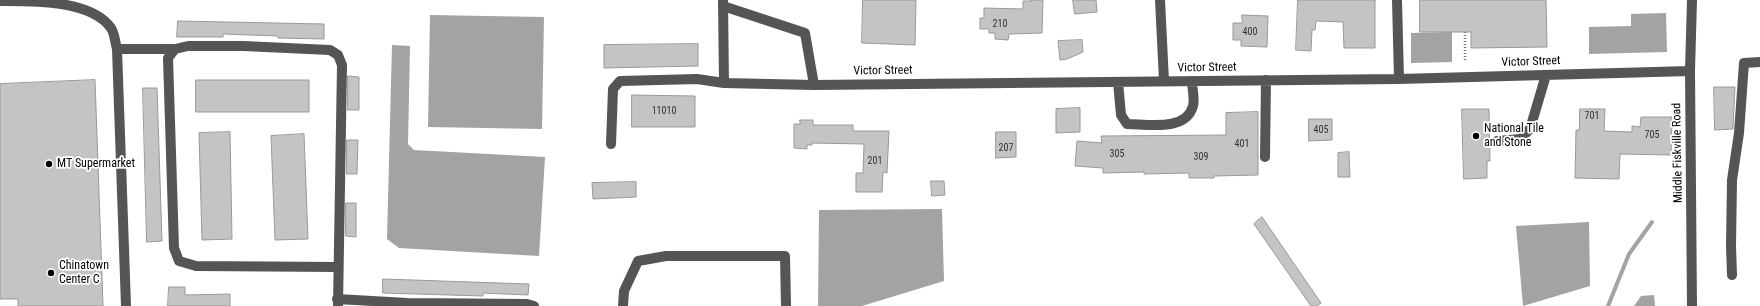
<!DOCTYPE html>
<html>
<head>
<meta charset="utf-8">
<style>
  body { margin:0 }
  canvas { display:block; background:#fff }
</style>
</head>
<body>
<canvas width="1760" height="306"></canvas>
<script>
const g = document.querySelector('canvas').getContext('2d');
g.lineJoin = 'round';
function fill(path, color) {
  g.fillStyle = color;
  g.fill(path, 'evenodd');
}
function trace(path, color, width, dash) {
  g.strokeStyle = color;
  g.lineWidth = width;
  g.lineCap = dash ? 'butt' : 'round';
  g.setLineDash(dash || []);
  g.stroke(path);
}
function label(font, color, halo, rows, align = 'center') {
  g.font = font + ' "Roboto Condensed",sans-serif';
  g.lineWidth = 3.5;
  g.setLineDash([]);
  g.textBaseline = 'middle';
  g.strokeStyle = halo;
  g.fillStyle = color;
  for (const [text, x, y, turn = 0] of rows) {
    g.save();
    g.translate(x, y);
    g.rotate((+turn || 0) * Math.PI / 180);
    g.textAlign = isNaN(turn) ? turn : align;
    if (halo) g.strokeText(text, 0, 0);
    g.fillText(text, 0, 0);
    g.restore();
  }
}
const water = new Path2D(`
  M 1666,13 L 1667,52 L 1589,54 L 1589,27 L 1631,26 L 1631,14 Z
  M 430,15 L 544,17 L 542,129 L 428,127 Z
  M 1452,32 L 1452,62 L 1411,63 L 1411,33 Z
  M 392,45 L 410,46 L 408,144 L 414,150 L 545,157 L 539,256 L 399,248 L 387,239 Z
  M 942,209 L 944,281 L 862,306 L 818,306 L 819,210 Z
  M 1589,222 L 1590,286 L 1523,306 L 1516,226 Z
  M 1654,295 L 1655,306 L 1634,306 L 1641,296 Z`);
const stream = new Path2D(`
  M 1608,306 L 1629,254 L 1652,222`);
const building = new Path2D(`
  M 863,0 L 916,0 L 915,45 L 862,43 Z
  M 1031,0 L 1043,0 L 1042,33 L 1009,34 L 1008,40 L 995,39 L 995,33 L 989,33 L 989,29 L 980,29 L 980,18 L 984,18 L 984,8 L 1023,9 L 1023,1 L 1031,1 Z
  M 1073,0 L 1096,0 L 1097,12 L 1075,14 Z
  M 1298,0 L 1375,0 L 1375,48 L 1344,48 L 1343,22 L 1316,21 L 1315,30 L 1312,30 L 1311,51 L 1296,50 Z
  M 1420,0 L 1546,0 L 1547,47 L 1471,48 L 1471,32 L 1420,32 Z
  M 1242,15 L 1268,16 L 1267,47 L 1241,46 L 1241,40 L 1233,40 L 1233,23 L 1242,23 Z
  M 178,21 L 324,24 L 324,39 L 278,38 L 278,36 L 223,34 L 223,37 L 177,37 Z
  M 1082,40 L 1083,52 L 1067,59 L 1060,60 L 1058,41 Z
  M 698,44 L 698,66 L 604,68 L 604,45 Z
  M 348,76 L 359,77 L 359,110 L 348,110 Z
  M 95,80 L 103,306 L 18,306 L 18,299 L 0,299 L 0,84 Z
  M 196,80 L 309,80 L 309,112 L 196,112 Z
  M 1714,87 L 1735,87 L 1733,129 L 1715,130 Z
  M 143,88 L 157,88 L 162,241 L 147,242 Z
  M 632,95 L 695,96 L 695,127 L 632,127 Z
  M 1080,108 L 1080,132 L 1056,133 L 1056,109 Z
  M 1462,109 L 1489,109 L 1490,161 L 1487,161 L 1487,178 L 1464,179 Z
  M 1580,109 L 1605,109 L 1604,131 L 1632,132 L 1632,126 L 1640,127 L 1641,117 L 1672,117 L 1671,155 L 1620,154 L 1619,179 L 1575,178 L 1576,130 L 1579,130 Z
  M 1258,112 L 1258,175 L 1214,176 L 1214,178 L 1189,178 L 1189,173 L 1144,174 L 1144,172 L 1103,173 L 1103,168 L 1075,166 L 1077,141 L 1102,143 L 1101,136 L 1226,135 L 1226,113 Z
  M 1309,119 L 1332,119 L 1332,140 L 1309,141 Z
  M 800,120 L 813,120 L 813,125 L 853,125 L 853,131 L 889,131 L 887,173 L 883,172 L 882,192 L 856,192 L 856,173 L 863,173 L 864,144 L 812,143 L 812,145 L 807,145 L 807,149 L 794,148 L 794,124 L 800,124 Z
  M 230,132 L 232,239 L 202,240 L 199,133 Z
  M 996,132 L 1016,132 L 1016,157 L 996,158 Z
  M 304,134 L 308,239 L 275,240 L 271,136 Z
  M 347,140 L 358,140 L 357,174 L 347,174 Z
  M 1349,152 L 1350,177 L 1338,177 L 1338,153 Z
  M 931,181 L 944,181 L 945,195 L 932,196 Z
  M 636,182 L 636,197 L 593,199 L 592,183 Z
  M 346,203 L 356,203 L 356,237 L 346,236 Z
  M 1262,217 L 1321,303 L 1317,306 L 1311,306 L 1254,224 Z
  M 383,279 L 529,284 L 528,295 L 483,293 L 483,296 L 383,293 Z
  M 169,287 L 185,287 L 185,295 L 230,294 L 230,306 L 168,306 Z`);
const path = new Path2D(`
  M 1465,60 L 1465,32`);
const minor = new Path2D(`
  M 1160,0 L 1164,81
  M 1397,0 L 1399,79
  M 1692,0 L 1690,71 L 1692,306
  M 0,1 C 34,1 91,0 111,28 C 115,34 115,43 117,49 L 126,306
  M 723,1 L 724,83
  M 723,6 L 805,33 L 814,85
  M 117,49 L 175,49
  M 1118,82 L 1121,115 L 1127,124 C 1147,124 1186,132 1193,106 C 1195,99 1192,88 1192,81
  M 1497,141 L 1520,139 L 1530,129 L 1546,75
  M 611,144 L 613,89 L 620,81 L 697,79 L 724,83 L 814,85 L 1399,79 L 1690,71
  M 1265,157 L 1266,80
  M 337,267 L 196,266 L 179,261 L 174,248 L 168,58 L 175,49 L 188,46 L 243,46 L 330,50 L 338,55 L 342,65 L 338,306
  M 1732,275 L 1731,246 L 1732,180 L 1739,133 L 1744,63 L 1760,62
  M 337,299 L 407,303 L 527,304 L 534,306
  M 623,306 L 624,291 L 638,261 L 666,256 L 785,256 L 786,306`);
const markers = [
  [1476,136,4,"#000"],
  [49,164,4,"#000"],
  [51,273,4,"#000"]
];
const numberNames = [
  ["210",1000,24],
  ["400",1250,32],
  ["11010",664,111],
  ["701",1592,116],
  ["405",1321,130],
  ["705",1652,135],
  ["401",1242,144],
  ["207",1006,148],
  ["305",1117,154],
  ["309",1201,157],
  ["201",875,161]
];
const streetNames = [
  ["Victor Street",1531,62,-2],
  ["Victor Street",1207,68,-1],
  ["Victor Street",883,71,-1],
  ["Middle Fiskville Road",1678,153,-91]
];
const poiNames = [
  ["National Tile",1484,129],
  ["and Stone",1484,143],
  ["MT Supermarket",57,164],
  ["Chinatown",59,266],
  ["Center C",59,280]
];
fill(water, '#a3a3a3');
trace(stream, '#a3a3a3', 4);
fill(building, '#c4c4c4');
trace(building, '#999', 1);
trace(path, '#777', 2.5, [1, 2]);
trace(minor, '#555', 10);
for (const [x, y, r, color] of markers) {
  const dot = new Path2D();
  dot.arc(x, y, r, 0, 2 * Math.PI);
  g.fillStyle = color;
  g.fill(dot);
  trace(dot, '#fff', 1.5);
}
label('10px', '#313131', null, numberNames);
label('12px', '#000', '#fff', streetNames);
label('12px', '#000', '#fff', poiNames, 'left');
</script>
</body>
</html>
